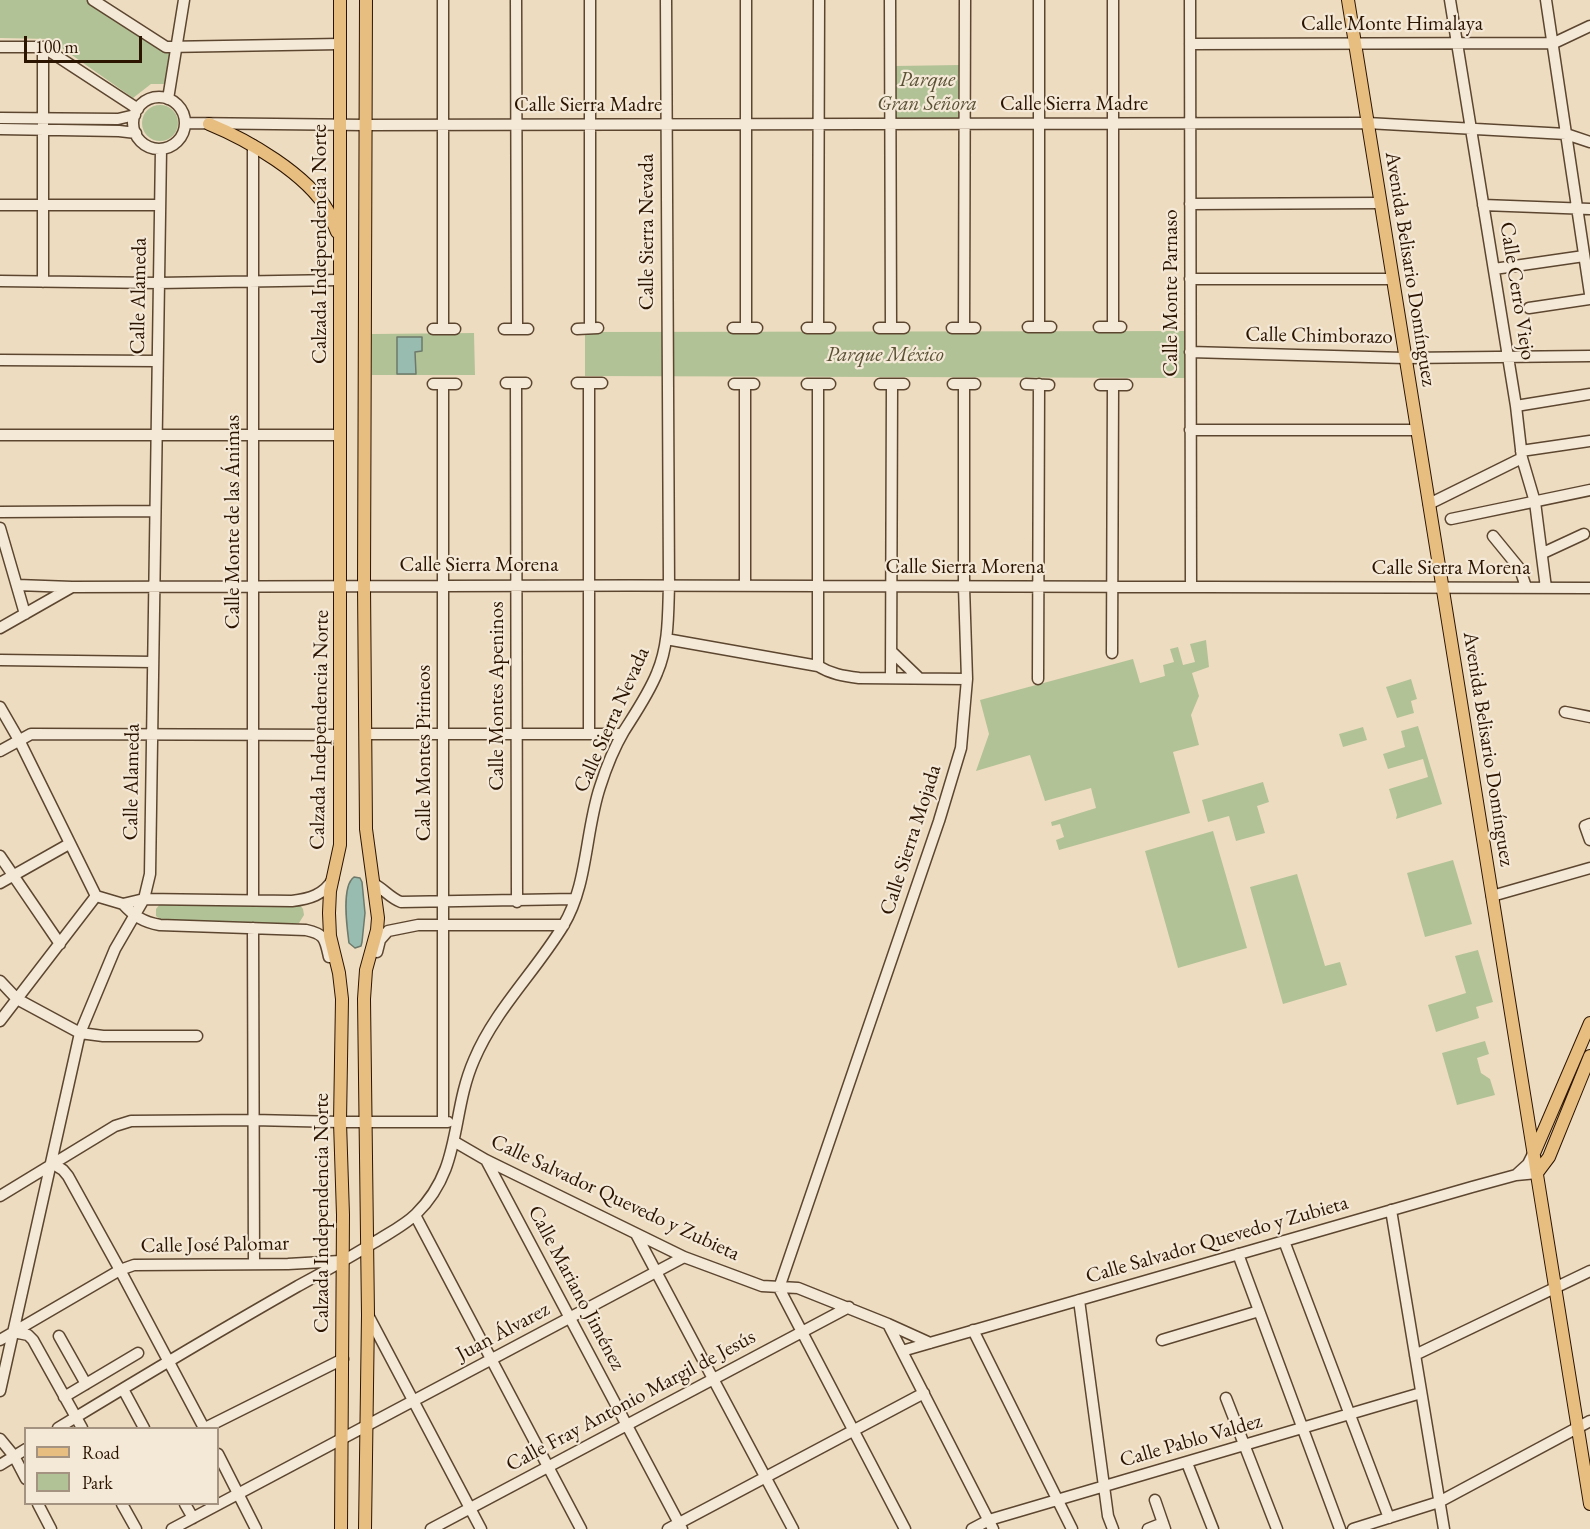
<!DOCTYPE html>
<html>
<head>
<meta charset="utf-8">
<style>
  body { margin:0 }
  #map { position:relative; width:1590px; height:1529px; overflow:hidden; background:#eedcc0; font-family:"EB Garamond",serif }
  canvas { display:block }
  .legend { position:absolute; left:24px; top:1427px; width:195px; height:78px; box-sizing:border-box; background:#f4e8d6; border:2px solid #a49380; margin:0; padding:8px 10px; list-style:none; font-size:18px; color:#2b1400 }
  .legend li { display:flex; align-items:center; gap:12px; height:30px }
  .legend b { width:30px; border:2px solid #a49380 }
  .scale { position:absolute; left:24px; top:36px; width:118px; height:27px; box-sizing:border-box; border:3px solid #2b1400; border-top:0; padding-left:8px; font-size:18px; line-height:21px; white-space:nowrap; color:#2b1400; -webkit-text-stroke:4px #f4e8d6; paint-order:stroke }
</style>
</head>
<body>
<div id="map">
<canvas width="1590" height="1529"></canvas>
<ul class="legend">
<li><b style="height:8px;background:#e7be80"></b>Road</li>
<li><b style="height:16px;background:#b2c297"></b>Park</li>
</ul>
<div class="scale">100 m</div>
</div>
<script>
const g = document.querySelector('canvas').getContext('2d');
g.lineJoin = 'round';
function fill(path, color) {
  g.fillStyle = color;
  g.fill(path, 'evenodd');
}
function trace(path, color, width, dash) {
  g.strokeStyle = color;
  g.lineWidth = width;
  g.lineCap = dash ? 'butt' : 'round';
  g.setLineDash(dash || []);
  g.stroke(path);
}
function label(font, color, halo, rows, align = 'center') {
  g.font = font + ' "EB Garamond",serif';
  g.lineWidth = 4.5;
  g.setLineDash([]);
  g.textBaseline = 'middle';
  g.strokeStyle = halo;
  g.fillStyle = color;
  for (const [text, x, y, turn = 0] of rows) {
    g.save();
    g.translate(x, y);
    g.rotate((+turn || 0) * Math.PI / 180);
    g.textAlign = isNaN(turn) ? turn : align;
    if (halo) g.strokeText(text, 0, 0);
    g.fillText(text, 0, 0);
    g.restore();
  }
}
const green = new Path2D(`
  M 0,0 L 88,0 L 174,48 L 167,84 L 151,84 L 133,98 L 49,39 L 0,38 Z
  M 960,65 L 960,119 L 896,119 L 894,66 Z
  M142 123a18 18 0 1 1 36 0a18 18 0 1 1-36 0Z
  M 1186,331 L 1186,378 L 585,376 L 585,332 Z
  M 474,333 L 475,375 L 372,375 L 372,334 Z
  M 1206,640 L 1209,667 L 1192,673 L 1199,696 L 1191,715 L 1199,745 L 1173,752 L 1190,813 L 1059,850 L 1056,840 L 1064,837 L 1060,824 L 1052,826 L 1051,822 L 1096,808 L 1091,788 L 1045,801 L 1030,755 L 976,771 L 989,734 L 980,700 L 1133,659 L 1140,683 L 1165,676 L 1163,665 L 1174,662 L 1170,649 L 1178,647 L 1183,665 L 1195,662 L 1190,644 Z
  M 1411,679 L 1417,699 L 1411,701 L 1414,713 L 1397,718 L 1386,687 Z
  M 1418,726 L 1442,804 L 1396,819 L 1397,815 L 1389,789 L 1428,777 L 1423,759 L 1388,769 L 1383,754 L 1405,747 L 1401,731 Z
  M 1363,727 L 1367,740 L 1343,747 L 1339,734 Z
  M 1263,782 L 1269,802 L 1257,806 L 1265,833 L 1236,841 L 1229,816 L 1208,822 L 1202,800 Z
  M 1213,831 L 1247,948 L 1178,968 L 1145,851 Z
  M 1453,860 L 1472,924 L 1425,937 L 1407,873 Z
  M 1297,874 L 1325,966 L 1340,962 L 1347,985 L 1283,1004 L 1250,887 Z
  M 160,904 L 299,904 L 303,909 L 304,915 L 299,923 L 292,924 L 165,923 L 156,916 L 156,909 Z
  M 1478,950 L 1493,1002 L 1476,1007 L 1479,1018 L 1436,1032 L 1428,1005 L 1466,993 L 1455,956 Z
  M 1485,1041 L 1489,1054 L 1477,1058 L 1481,1073 L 1490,1079 L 1495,1095 L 1457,1105 L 1442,1053 Z`);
const water = new Path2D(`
  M 397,337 L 422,337 L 422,351 L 415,352 L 416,374 L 397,374 Z
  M 354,877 L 360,878 L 362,882 L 365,913 L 362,942 L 361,946 L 355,948 L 349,943 C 347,928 341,886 354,877 Z`);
const minor = new Path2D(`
  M 93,0 L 166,47 L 340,44
  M 443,0 L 443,329
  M 516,0 L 517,329
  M 890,0 L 891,328
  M 1190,0 L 1191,587
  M 1450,0 L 1516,406 L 1522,458 L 1535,502 L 1546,588
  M 1546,0 L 1590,294
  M 1190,44 L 1554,43 L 1590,26
  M 0,47 L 43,47 L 138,109
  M133 123a26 26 0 1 1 52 0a26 26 0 1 1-52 0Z
  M 168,99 L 184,0
  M 0,118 L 118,119 L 135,115
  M 185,123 L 365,125 L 1367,123 L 1566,134 L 1590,142
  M 0,129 L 119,131 L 136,133
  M 1190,204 L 1380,203
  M 0,205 L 159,205
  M 1483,205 L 1590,209
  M 1494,269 L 1584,256
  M 1190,279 L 1392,279
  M 0,281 L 158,283 L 340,280
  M 43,282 L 43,47
  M 1529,308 L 1590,299
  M 1028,327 L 1051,327
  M 1039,327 L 1039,0
  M 1099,327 L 1121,327
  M 1113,327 L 1113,0
  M 590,328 L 590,0
  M 733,328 L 757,328
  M 746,328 L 746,0
  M 807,328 L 830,328
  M 818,328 L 819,0
  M 879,328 L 904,328
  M 952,328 L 975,328
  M 964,328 L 965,0
  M 433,329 L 455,329
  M 504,329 L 528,329
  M 577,329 L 598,328
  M 1190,352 L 1405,358 L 1590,356
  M 0,360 L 157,361
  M 506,383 L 526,383
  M 516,383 L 517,902
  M 577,383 L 602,383
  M 433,384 L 456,384
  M 443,384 L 443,1122
  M 734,384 L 754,384
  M 807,384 L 830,384
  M 880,384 L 904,384
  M 953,384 L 975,384
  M 1026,384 L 1049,385
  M 1100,385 L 1127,385
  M 1516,406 L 1590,394
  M 1190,430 L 1417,430
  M 0,435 L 340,435
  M 1521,451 L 1590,441
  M 1429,504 L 1522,458
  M 0,512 L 155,511
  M 1451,519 L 1590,490
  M 0,528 L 25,614
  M 1493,536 L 1520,569 L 1526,587
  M 1543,553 L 1584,534
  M 17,585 L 72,587 C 578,584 1084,586 1590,588
  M 745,586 L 745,384
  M 0,628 L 72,587
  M 666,639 L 818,666 C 831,674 843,676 859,678 L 967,679
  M 892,652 L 919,678
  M 1112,653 L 1113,385
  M 0,660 L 153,662
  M 818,666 L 818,384
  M 891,678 L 892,384
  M 1038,679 L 1039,384
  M 0,707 L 19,740 L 96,896
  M 1565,712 L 1590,717
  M 366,734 L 622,734
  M 589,734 L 589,383
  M 0,751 L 31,734 L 340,735
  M 1590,824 L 1585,826 L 1590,840
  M 0,856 L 60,944
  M 0,883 L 69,844
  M 374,884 C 384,889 390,898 401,902 L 575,899
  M 96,896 L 123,904 L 144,899 L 292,901 C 309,899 324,895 333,879
  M 1492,896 L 1590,868
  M 253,900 L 253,145
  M 123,904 C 134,916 143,922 160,925 L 306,930 C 325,934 325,939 329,957
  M 253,928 L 254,1264
  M 377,952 L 380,940 L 388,931 L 418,925 L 564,925
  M 0,981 L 17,999 L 80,1033 L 103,1036 L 197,1036
  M 0,1021 L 96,896
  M 455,1142 L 486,1160 L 684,1257 L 762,1286 L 798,1288 L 888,1324 L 930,1343
  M 486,1160 L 682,1529
  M 52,1163 L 63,1170 L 68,1176 L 120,1270 L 204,1428
  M 1516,1175 L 1528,1164 L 1534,1152
  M 0,1196 L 115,1126 L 131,1121 L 253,1120 L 340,1122 L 448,1122
  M 1391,1210 L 1444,1529
  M 415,1215 L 581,1529
  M 636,1234 L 793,1529
  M 1284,1241 L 1389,1518
  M 1238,1254 L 1340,1529
  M 1079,1300 L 1108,1516 L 1113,1529
  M 368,1315 L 481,1529
  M 888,1324 L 993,1529
  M 973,1330 L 1072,1529
  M 13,1332 L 28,1335 L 33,1340 L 82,1428
  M 59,1336 L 86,1384
  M 0,1340 L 120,1270 L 134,1265 L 288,1264 L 340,1261
  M 1162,1340 L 1259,1311
  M 902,1351 L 1472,1187 L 1516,1175 L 1537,1173
  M 1415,1355 L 1590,1271
  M 123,1389 L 144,1428
  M 0,1391 L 80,1033 L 115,949 L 144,899 L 150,874 L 161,149
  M 64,1397 L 138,1353
  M 1226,1398 L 1277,1529
  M 58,1428 C 137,1380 217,1332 298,1286 C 324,1272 350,1257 375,1242 C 389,1233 405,1225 416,1214 C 463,1168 450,1115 474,1060 C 495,1010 535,972 563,926 C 588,885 585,832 600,787 C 606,768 614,748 624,731 C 636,712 649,693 657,673 C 669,645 668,615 669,585 L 666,0
  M 205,1428 L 343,1359
  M 0,1439 L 14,1456 L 26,1479
  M 218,1454 L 256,1529
  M 1187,1463 L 1213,1529
  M 0,1465 L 26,1449
  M 1155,1500 L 1165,1529
  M 38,1504 L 51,1529
  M 122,1504 L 136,1529
  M 185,1504 L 193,1518
  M 172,1529 L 684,1257
  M 431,1529 L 849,1307
  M 668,1529 L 924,1393
  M 905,1529 L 779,1288 L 939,821 L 961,748 L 967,679 L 964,587 L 964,384
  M 972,1529 L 989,1520 L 1421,1393
  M 1148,1529 L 1163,1523
  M 1353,1529 L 1439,1502 L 1590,1421`);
const major = new Path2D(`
  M 340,0 L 340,845 L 330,891 L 329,913 L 330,936 L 339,973 L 342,999 L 340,1122 L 343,1215 L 341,1529
  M 1348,0 L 1590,1504
  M 209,124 C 248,140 307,174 328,211 C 331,218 334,225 337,232
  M 1535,1151 L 1590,1023
  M 1537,1173 L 1549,1157 L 1590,1056
  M 365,1529 L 368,1315 L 364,999 L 366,970 L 377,930 L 378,918 L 366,829 L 364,585 L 366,0`);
const streetNames = [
  ["Calle Monte Himalaya",1392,24],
  ["Calle Sierra Madre",1074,104],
  ["Calle Sierra Madre",588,105],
  ["Calle Sierra Nevada",647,232,-90],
  ["Calzada Independencia Norte",320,244,-90],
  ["Avenida Belisario Domínguez",1410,269,81],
  ["Calle Cerro Viejo",1517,291,81],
  ["Calle Monte Parnaso",1171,293,-90],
  ["Calle Alameda",139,296,-89],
  ["Calle Chimborazo",1319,336,1],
  ["Calle Monte de las Ánimas",233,522,-90],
  ["Calle Sierra Morena",479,565],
  ["Calle Sierra Morena",965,567],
  ["Calle Sierra Morena",1451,568],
  ["Calle Montes Apeninos",497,696,-90],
  ["Calle Sierra Nevada",612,720,-66],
  ["Calzada Independencia Norte",320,730,-89],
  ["Avenida Belisario Domínguez",1488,749,81],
  ["Calle Montes Pirineos",424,753,-90],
  ["Calle Alameda",132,782,-89],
  ["Calle Sierra Mojada",911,840,-72],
  ["Calle Salvador Quevedo y Zubieta",615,1198,25],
  ["Calzada Independencia Norte",322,1213,-90],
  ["Calle Salvador Quevedo y Zubieta",1217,1240,-16],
  ["Calle José Palomar",215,1245,-1],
  ["Calle Mariano Jiménez",576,1288,62],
  ["Juan Álvarez",503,1332,-28],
  ["Calle Fray Antonio Margil de Jesús",631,1401,-28],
  ["Calle Pablo Valdez",1191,1441,-16]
];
const parkNames = [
  ["Parque",927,80],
  ["Gran Señora",927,104],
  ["Parque México",885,355]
];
fill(green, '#b2c297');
fill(water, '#99bcb1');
trace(water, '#6d796a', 1.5);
trace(minor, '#5c4630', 13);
trace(major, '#2b1400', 14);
trace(minor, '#f4e8d6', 10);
trace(major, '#e7be80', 12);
label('21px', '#2b1400', '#f4e8d6', streetNames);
label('italic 21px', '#5a5135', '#f4e8d6', parkNames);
</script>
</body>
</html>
